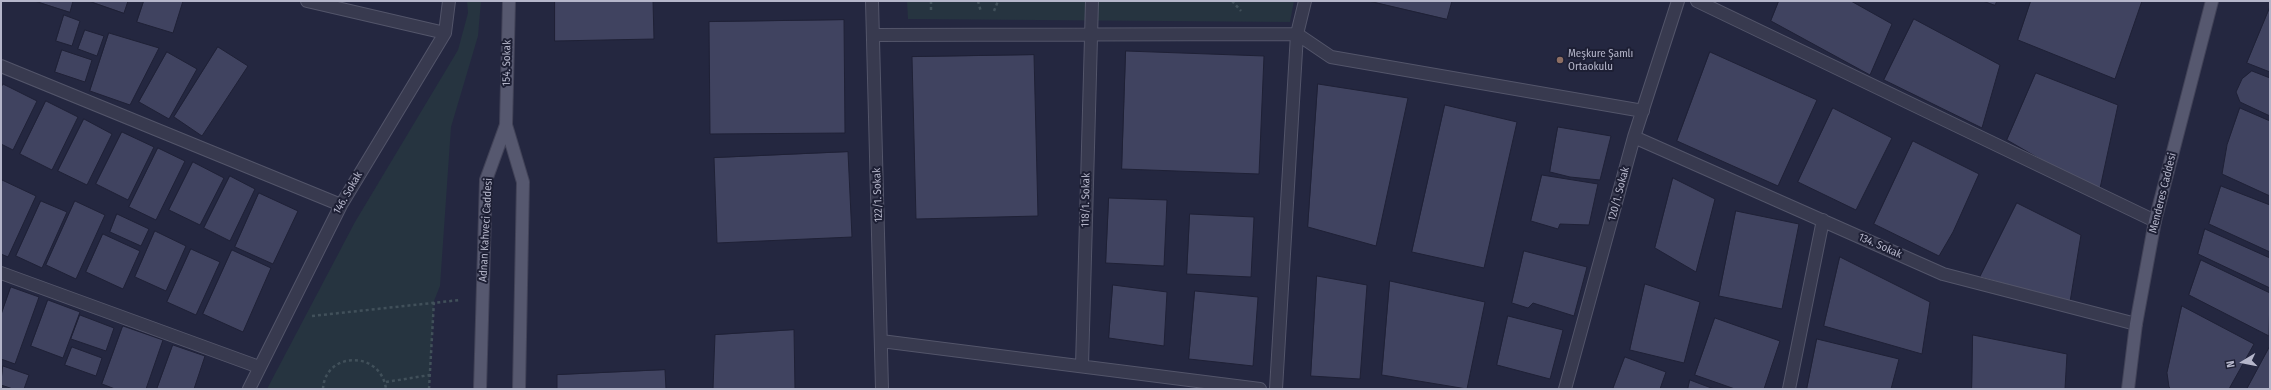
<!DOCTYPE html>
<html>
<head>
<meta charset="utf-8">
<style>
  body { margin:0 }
  #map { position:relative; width:2271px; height:390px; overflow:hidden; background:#242740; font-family:"Fira Sans Condensed",sans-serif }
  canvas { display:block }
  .frame { position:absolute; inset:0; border:2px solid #b5b6ca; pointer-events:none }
  .north { position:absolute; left:2223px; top:342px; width:40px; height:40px; -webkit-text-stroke:3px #1d1f34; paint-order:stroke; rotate:260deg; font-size:11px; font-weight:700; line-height:16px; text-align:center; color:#b5b6ca }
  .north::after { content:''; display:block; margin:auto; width:14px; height:18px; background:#b5b6ca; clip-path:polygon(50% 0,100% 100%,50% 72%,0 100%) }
</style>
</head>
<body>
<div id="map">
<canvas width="2271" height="390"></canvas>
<div class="frame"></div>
<div class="north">N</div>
</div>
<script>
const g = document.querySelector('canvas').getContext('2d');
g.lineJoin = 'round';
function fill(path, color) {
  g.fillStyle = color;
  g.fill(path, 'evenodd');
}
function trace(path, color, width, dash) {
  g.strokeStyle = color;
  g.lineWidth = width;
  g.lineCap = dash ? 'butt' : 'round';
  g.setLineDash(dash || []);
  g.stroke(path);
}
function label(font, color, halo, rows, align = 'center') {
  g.font = font + ' "Fira Sans Condensed",sans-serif';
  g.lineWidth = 4;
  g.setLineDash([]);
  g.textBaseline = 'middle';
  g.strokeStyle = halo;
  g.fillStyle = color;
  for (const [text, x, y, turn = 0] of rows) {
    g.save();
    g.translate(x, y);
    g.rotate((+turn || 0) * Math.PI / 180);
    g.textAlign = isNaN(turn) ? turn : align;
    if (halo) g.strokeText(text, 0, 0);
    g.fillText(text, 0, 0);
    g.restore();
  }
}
const green = new Path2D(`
  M 467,1 L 481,1 L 478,36 L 451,127 L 440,286 L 434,301 L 429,389 L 267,389 L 355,222 L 458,50 L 468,13 Z
  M 907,1 L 1294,1 L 1290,22 L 908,19 Z`);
const building = new Path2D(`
  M 35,1 L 73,1 L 70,12 Z
  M 89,1 L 128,1 L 124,13 Z
  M 144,1 L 183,1 L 173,33 L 137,22 Z
  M 555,1 L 653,1 L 654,39 L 555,41 Z
  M 1369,1 L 1452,1 L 1447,19 Z
  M 1779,1 L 1851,1 L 1892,24 L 1870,75 L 1771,21 Z
  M 1983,1 L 1997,1 L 1995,5 Z
  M 2031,1 L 2142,1 L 2115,79 L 2018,40 Z
  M 2270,7 L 2270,72 L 2247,63 Z
  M 64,15 L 80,21 L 72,46 L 56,41 Z
  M 1914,19 L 2000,65 L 1982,128 L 1884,80 Z
  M 844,20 L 845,133 L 710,134 L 709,22 Z
  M 85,30 L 104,36 L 97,56 L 78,49 Z
  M 109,33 L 159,48 L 130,105 L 90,91 Z
  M 218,47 L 248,66 L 202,136 L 174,117 Z
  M 62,50 L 92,60 L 85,82 L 55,72 Z
  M 1126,51 L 1264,56 L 1259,174 L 1122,169 Z
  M 167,52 L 197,69 L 169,119 L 139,102 Z
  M 1710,52 L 1817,100 L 1778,186 L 1677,141 Z
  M 1034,55 L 1038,216 L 916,219 L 912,57 Z
  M 2252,71 L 2270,78 L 2270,116 L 2240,102 L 2236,92 L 2242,79 Z
  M 2036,73 L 2118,105 L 2099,193 L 2007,140 Z
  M 3,84 L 37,101 L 13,150 L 1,144 L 1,88 Z
  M 1318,84 L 1408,98 L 1376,246 L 1308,227 Z
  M 46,101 L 78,117 L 52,170 L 20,154 Z
  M 1445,105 L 1517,122 L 1484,268 L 1412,252 Z
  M 1833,108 L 1892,138 L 1856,210 L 1798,182 Z
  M 2240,108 L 2270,121 L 2270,196 L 2222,174 L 2227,145 Z
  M 84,119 L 112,134 L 87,185 L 58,171 Z
  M 1558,127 L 1611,136 L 1600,180 L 1570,177 L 1550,172 Z
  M 122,132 L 154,147 L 128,200 L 96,184 Z
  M 1913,141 L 1979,174 L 1953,232 L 1939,256 L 1874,224 Z
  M 158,148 L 185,161 L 156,220 L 129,207 Z
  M 848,152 L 852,237 L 717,243 L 714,158 Z
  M 193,162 L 224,178 L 200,225 L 169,210 Z
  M 1542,175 L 1598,184 L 1589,225 L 1560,224 L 1558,229 L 1531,221 Z
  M 230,176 L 255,189 L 230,241 L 204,228 Z
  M 1673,178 L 1715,199 L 1696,272 L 1655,248 Z
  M 2,180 L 36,196 L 8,257 L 1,254 Z
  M 2221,186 L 2270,205 L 2270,252 L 2209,224 Z
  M 259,193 L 298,211 L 273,264 L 235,247 Z
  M 1109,198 L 1167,200 L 1164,266 L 1106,263 Z
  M 41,201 L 67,212 L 42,268 L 16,256 Z
  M 75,201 L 105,215 L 76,279 L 46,265 Z
  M 2017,203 L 2081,235 L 2070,302 L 1980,277 Z
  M 1736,211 L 1799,224 L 1782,309 L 1719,296 Z
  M 117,214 L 149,229 L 141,246 L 110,232 Z
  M 1190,214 L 1254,217 L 1251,277 L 1187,274 Z
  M 2205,229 L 2270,258 L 2270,288 L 2198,254 Z
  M 155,231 L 186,246 L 166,291 L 135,277 Z
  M 103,234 L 140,251 L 123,289 L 86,272 Z
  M 191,249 L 220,262 L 196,315 L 167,302 Z
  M 232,250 L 271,268 L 243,332 L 203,314 Z
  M 1524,251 L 1587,267 L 1574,316 L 1533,303 L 1528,308 L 1512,303 Z
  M 1840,257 L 1930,302 L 1922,354 L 1824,326 Z
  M 2201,260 L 2270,293 L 2269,336 L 2189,295 Z
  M 1317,276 L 1367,285 L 1360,379 L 1311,376 Z
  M 1390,281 L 1485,302 L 1467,389 L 1382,375 Z
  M 1645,284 L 1700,302 L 1684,363 L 1630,350 Z
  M 1113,285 L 1167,292 L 1164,346 L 1109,338 Z
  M 11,287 L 39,297 L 15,364 L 1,359 L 1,315 Z
  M 1195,291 L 1258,297 L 1253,366 L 1189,359 Z
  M 48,300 L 80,312 L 63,358 L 31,346 Z
  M 2182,306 L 2254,344 L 2229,389 L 2171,389 L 2169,387 L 2167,373 Z
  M 80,315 L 114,328 L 106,351 L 71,339 Z
  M 1508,316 L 1563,330 L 1550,379 L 1497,365 Z
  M 1715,318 L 1780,341 L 1764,389 L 1735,389 L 1695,375 Z
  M 123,326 L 163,340 L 146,389 L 115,389 L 102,384 Z
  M 794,330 L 795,389 L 713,389 L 715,335 Z
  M 1973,335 L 2067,354 L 2065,389 L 1972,389 Z
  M 1817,339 L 1899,359 L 1891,389 L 1807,389 Z
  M 173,345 L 205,356 L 194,389 L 157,389 Z
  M 2270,346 L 2270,389 L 2247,389 Z
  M 72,347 L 102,358 L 96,376 L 65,365 Z
  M 1625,357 L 1666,372 L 1660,389 L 1613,389 Z
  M 3,366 L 29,375 L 24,389 L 13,389 L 1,385 Z
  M 665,370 L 666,389 L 557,389 L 557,375 Z
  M 1690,380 L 1714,389 L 1688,389 Z`);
const path = new Path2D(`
  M 931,1 L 931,12
  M 978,1 L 981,12
  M 1232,1 L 1241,11
  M 994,11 L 998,1
  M 312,316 L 460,300
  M 386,382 L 430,375
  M 323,389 C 325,351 381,350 386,389
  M 429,389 L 434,301`);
const minor = new Path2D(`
  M 307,1 L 445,33
  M 872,1 L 882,389
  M 1697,1 L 2155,221
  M 873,35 L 1297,34 L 1331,57 L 1643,111
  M 1,66 L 341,205
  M 1634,137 L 1943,274 L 2136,324
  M 1,273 L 259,367
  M 881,341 L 1260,389
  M 1082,366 L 1092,1
  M 249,389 L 341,205 L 445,33 L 449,1
  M 1276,389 L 1297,34 L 1305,1
  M 1565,389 L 1634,137 L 1678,1
  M 1789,389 L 1823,220`);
const major = new Path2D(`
  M 509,1 L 506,125 L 523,182 L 519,389
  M 480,389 L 486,180 L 506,125
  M 2128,389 L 2136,324 L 2155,221 L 2212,1`);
const markers = [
  [1560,60,4,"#8d6e63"]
];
const poiNames = [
  ["Meşkure Şamlı",1568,54],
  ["Ortaokulu",1568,67]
];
const streetNames = [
  ["154. Sokak",507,63,-89],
  ["146. Sokak",348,193,-60],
  ["Menderes Caddesi",2163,193,-76],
  ["120/1. Sokak",1619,194,-75],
  ["122/1. Sokak",878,195,-92],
  ["118/1. Sokak",1086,200,-89],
  ["Adnan Kahveci Caddesi",486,230,-87],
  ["134. Sokak",1880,246,24]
];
fill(green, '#263440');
fill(building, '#404360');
trace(building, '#1f2136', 1);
trace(minor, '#53556a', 14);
trace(major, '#424358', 14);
trace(path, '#41505a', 2.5, [3, 3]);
trace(minor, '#383a4f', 12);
trace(major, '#56586f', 12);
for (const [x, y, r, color] of markers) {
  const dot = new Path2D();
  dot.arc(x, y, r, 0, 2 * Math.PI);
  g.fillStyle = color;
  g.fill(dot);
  trace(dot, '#1d1f34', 1.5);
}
label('11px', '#b5b6ca', '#1d1f34', poiNames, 'left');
label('11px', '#b5b6ca', '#1d1f34', streetNames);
</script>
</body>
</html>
